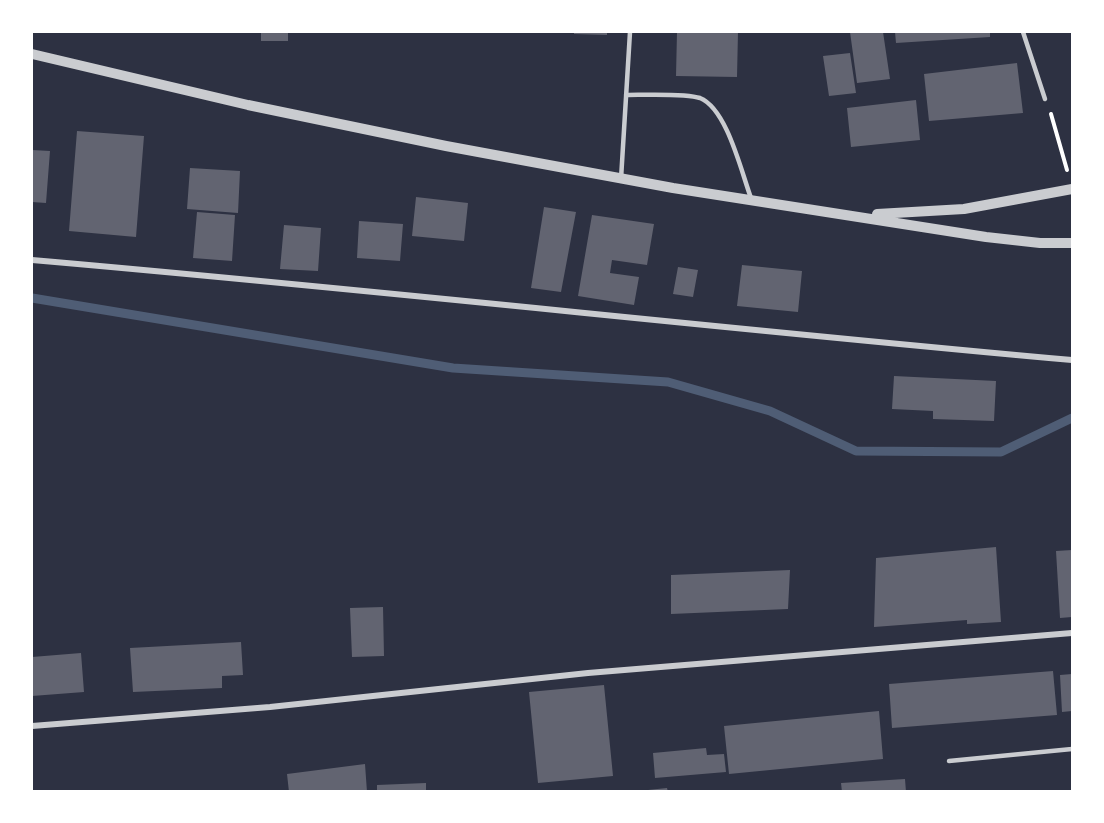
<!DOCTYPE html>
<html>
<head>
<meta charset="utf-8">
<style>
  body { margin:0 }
  #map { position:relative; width:1104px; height:823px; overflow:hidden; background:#2d3142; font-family:Barlow,sans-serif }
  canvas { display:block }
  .frame { position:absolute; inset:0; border:33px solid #fff; pointer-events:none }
</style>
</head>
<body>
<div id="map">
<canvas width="1104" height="823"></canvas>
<div class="frame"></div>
</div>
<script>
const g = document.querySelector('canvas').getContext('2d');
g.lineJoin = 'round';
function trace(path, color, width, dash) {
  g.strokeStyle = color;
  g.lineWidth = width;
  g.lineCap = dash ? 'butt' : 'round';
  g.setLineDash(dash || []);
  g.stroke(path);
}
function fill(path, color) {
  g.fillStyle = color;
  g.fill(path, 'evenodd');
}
const stream = new Path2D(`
  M 32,298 L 453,368 L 668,382 L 770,411 L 856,451 L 1001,452 L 1072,418`);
const building = new Path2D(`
  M 261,32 L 288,32 L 288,41 L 261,41 Z
  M 574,32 L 607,32 L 607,35 L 574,34 Z
  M 677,32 L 738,32 L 737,77 L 676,76 Z
  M 850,32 L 883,32 L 890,79 L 857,83 Z
  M 895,32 L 990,32 L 990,37 L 896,43 Z
  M 850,53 L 856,93 L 829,96 L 823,56 Z
  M 1017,63 L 1023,113 L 929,121 L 924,74 Z
  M 916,100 L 920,140 L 851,147 L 847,108 Z
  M 77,131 L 144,136 L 136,237 L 69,231 Z
  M 32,150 L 50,151 L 46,203 L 32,202 Z
  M 190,168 L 240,171 L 238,213 L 187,209 Z
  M 416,197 L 468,203 L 464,241 L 412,236 Z
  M 544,207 L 576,212 L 561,292 L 531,288 Z
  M 197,212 L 235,215 L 232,261 L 193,258 Z
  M 592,215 L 654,224 L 647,265 L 612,260 L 610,273 L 639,277 L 634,305 L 578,296 Z
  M 359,221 L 403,224 L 400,261 L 357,258 Z
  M 284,225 L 321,228 L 318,271 L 280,269 Z
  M 742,265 L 802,271 L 798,312 L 737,306 Z
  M 678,267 L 698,270 L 693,297 L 673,294 Z
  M 894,376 L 996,381 L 994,421 L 933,419 L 933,411 L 892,409 Z
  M 996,547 L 1001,622 L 967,624 L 967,620 L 874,627 L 876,558 Z
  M 1072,550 L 1072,617 L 1060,618 L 1056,551 Z
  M 790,570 L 788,609 L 671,614 L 671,575 Z
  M 383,607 L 384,656 L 352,657 L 350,608 Z
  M 241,642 L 243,675 L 222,676 L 222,688 L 133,692 L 130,648 Z
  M 81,653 L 84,692 L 32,696 L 32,657 Z
  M 1053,671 L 1057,715 L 892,728 L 889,684 Z
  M 1072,674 L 1072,711 L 1062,712 L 1060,675 Z
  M 604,685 L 613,776 L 538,783 L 529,692 Z
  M 879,711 L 883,759 L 729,774 L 724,726 Z
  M 706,748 L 707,755 L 724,754 L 726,772 L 655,778 L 653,753 Z
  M 365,764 L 367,792 L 289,792 L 287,774 Z
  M 905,779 L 906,792 L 842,792 L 841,783 Z
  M 426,783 L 426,792 L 377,792 L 377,785 Z
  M 667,788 L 668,792 L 648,792 L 648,790 Z`);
const path = new Path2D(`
  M 1051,114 L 1067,170`);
const service = new Path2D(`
  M 1023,32 L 1045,99
  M 626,95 C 643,95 685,93 700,98 C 727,109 741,171 751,198
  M 621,179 L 630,32
  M 949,761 L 1072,749`);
const minor = new Path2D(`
  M 32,260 C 379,290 725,329 1072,360
  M 32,726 L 270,707 L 588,673 L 1072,633`);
const tertiary = new Path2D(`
  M 32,54 L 248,105 L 446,146 L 673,188 L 986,237 L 1040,243 L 1072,243
  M 877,214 L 964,209 L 1072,189`);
trace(stream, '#4f5d75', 9);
fill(building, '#626471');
trace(path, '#fff', 4);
trace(service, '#caccd0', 4.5);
trace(minor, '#caccd0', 6);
trace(tertiary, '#caccd0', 10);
</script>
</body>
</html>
